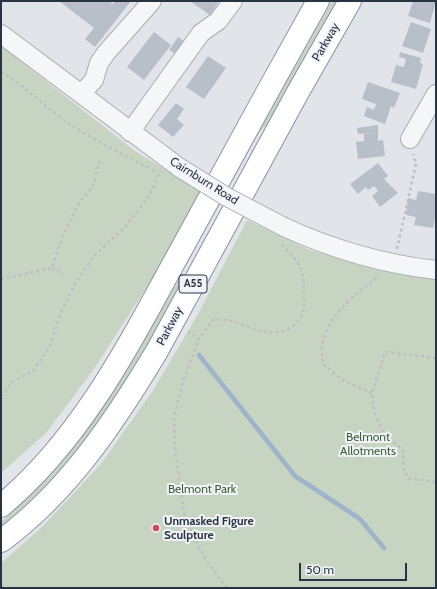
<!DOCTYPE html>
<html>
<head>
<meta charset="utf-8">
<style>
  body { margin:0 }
  #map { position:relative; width:437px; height:589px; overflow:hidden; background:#e1e5ea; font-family:Cabin,sans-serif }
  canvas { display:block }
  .frame { position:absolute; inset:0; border:2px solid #293443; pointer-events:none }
  .scale { position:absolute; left:299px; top:563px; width:108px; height:18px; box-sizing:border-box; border:2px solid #293443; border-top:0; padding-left:5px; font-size:12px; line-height:14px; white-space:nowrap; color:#293443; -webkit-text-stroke:3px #f1f4f8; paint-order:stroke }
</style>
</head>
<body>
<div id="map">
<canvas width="437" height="589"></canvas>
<div class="frame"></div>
<div class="scale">50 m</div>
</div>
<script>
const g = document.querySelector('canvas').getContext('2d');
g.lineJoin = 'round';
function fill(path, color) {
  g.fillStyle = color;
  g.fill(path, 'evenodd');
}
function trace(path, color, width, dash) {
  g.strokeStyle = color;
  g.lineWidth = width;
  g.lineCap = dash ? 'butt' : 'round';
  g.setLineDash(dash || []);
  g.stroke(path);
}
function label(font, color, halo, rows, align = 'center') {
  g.font = font + ' Cabin,sans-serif';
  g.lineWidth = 4;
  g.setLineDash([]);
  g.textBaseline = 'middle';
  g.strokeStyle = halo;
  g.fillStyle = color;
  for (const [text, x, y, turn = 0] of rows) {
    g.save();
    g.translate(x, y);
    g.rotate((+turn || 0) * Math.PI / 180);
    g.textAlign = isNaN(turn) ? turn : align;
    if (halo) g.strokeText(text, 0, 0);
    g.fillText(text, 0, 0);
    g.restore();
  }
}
const green = new Path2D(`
  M 332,1 L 338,1 L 268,124 L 259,132 Z
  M 1,46 L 135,151 L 201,191 L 159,268 L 94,369 L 46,433 L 1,473 Z
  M 247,220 L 310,250 L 372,268 L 436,280 L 436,588 L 1,588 L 1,563 L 42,527 L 100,465 L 152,392 L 198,314 Z
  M 182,274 L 181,282 L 189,277 L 133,378 L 69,469 L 1,533 L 1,522 C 24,502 47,482 66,458 C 112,402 146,337 182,274 Z`);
const stream = new Path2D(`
  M 199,355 L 295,476 L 360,519 L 384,548`);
const building = new Path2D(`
  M 59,1 L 109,1 L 113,4 L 115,1 L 131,1 L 95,47 L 85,39 L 94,28 Z
  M 190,1 L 224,1 L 223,4 L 219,1 L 210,15 Z
  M 413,1 L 436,1 L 430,23 L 408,16 Z
  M 411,22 L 431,29 L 423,53 L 402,46 Z
  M 154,32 L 171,45 L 144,80 L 127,67 Z
  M 178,37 L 185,42 L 176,54 L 169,50 Z
  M 400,52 L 421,58 L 420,63 L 423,64 L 416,89 L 391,82 L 396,65 L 404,67 L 406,59 L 399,57 Z
  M 208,56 L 226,68 L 204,99 L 186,87 Z
  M 368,82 L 400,93 L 394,108 L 391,106 L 385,124 L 364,116 L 367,107 L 374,110 L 376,104 L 362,99 Z
  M 176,103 L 184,109 L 177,119 L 184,125 L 173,137 L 158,125 Z
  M 378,125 L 378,141 L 383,140 L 385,156 L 358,159 L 356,142 L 364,141 L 364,134 L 374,133 L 358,134 L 357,128 Z
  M 378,163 L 388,176 L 384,179 L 398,193 L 380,207 L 372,196 L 378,191 L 374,186 L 368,190 L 366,187 L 358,194 L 350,184 Z
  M 418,191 L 436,194 L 436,214 L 433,228 L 414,225 L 416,217 L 406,215 L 408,198 L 416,200 Z`);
const path = new Path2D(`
  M 1,72 C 23,84 40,103 60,117 C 90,139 124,155 157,172
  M 397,249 L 416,164 L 413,154
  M 52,268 L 64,274
  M 1,279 L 52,268 C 59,244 69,220 82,199 C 85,195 89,192 92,187 C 95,183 97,167 100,161
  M 188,331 L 199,338
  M 436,358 L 385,352 L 372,393 L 374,411 L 384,434 L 403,450 L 404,471 L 408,478 L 436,482
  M 372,393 L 342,380 L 323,364 C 323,358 321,351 322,345 C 326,316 357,293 379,276
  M 1,397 L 12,382 L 33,371 L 50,346 L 60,315 L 76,282 L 94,256 L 124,228 L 144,203 L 154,187 L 159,173
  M 1,584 L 4,588
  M 227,588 L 207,562 L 194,537 L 184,513 L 175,449 L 174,417 L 183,382 L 199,338 L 213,320 C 242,315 266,347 294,325 C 302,319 305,310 304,299 C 304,269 303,266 282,245`);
const minor = new Path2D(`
  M 1,34 L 180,168
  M 81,94 L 94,80 L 99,63 L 106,53 L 152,1
  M 130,132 L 201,33 L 218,21 L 233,1
  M 410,139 L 436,94
  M 284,227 C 332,249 383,264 436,270`);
const highway = new Path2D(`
  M 1,506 C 84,437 131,340 182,248 C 227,165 272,83 318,1
  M 1,541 C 68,492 115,421 157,351 L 298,92 L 350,1`);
const minorBridge = new Path2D(`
  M 180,168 L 227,197 L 284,227`);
const markers = [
  [156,528,4,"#d14560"]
];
const shields = [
  [193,284,28]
];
const shieldNames = [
  ["A55",193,284]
];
const streetNames = [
  ["Parkway",326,42,-60],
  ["Cairnburn Road",204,181,32],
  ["Parkway",170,326,-62]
];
const parkNames = [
  ["Belmont",368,437],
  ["Allotments",368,451],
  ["Belmont Park",202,489]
];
const poiNames = [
  ["Unmasked Figure",164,521],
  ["Sculpture",164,535]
];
fill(green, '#c8d4c2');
trace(stream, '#9cb5cb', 4.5);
fill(building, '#b9bfc8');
trace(minor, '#a6acb5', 20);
trace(highway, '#8893a1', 24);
trace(path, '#bbc0c5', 2.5, [3, 3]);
trace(minor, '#f4f6f8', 18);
trace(highway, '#fff', 22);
trace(minorBridge, '#a6acb5', 20, []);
trace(minorBridge, '#f4f6f8', 18);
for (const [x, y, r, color] of markers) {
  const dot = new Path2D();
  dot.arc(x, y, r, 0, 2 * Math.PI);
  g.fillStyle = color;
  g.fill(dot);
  trace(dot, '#f1f4f8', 1.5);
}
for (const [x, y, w] of shields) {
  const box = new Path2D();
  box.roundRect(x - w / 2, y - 9, w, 18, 3);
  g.fillStyle = '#f1f4f8';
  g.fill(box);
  trace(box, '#293443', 1);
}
label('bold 11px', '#293443', null, shieldNames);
label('12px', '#293443', '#f1f4f8', streetNames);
label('12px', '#405f36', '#f1f4f8', parkNames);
label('bold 12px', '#293443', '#f1f4f8', poiNames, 'left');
</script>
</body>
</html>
